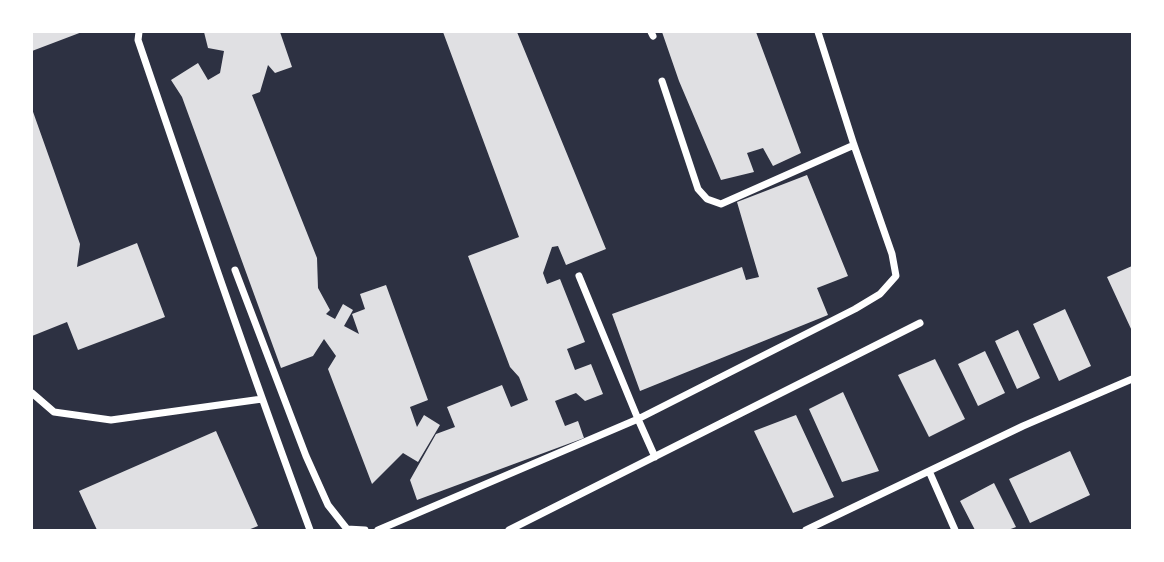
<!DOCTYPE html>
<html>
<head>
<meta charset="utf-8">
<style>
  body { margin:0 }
  #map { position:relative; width:1164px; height:562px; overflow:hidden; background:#2d3142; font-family:Jost,sans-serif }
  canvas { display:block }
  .frame { position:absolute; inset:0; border:33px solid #fff; pointer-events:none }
</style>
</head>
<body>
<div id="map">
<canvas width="1164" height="562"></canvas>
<div class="frame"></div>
</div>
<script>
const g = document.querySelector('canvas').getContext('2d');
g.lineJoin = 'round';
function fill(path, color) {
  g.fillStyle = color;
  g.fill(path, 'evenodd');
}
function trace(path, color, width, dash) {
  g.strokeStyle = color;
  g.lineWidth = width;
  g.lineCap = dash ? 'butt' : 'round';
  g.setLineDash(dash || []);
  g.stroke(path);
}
const building = new Path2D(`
  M 32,32 L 82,32 L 32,51 Z
  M 204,32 L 280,32 L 292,67 L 275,73 L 268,65 L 260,92 L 252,95 L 317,258 L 318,288 L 330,310 L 326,314 L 335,319 L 343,304 L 353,310 L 344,326 L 359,334 L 352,314 L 365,309 L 360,294 L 386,285 L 428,400 L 410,407 L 417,427 L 424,415 L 440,425 L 418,462 L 403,453 L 372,484 L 328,369 L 336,356 L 324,339 L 313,356 L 281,368 L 182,97 L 171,80 L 198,63 L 208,80 L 220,73 L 224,51 L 208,48 Z
  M 443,32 L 517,32 L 606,249 L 566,265 L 558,246 L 552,247 L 543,273 L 547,284 L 560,279 L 585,342 L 567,349 L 575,370 L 591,364 L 603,394 L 585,401 L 576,393 L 555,401 L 565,426 L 578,421 L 584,438 L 417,500 L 410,480 L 436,434 L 455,427 L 447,407 L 502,385 L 511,407 L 528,400 L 519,377 L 510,367 L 468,256 L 519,237 Z
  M 662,32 L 756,32 L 801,153 L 773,166 L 763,148 L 747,153 L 754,172 L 721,180 L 679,81 Z
  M 32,109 L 80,244 L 77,267 L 137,243 L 165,317 L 78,350 L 67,322 L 32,336 Z
  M 807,175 L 848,276 L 817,288 L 828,315 L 640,391 L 612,314 L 742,267 L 746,280 L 759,277 L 737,202 Z
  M 1132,266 L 1132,331 L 1107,277 Z
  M 1065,309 L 1091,366 L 1059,381 L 1033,324 Z
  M 1018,330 L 1040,378 L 1017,389 L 995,341 Z
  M 985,351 L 1005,393 L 978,406 L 958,364 Z
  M 935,359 L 965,419 L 929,437 L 898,375 Z
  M 843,392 L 879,471 L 842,482 L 809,409 Z
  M 796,415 L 834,497 L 793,513 L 754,431 Z
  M 216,431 L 258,526 L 248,530 L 97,530 L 79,491 Z
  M 1070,451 L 1090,495 L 1030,523 L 1009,479 Z
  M 994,483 L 1016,527 L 1008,530 L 975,530 L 960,501 Z`);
const minor = new Path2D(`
  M 139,32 L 138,40 C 194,204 250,368 310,530
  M 651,32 L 653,36
  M 662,81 L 698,189 L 707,199 L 721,204 L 854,145
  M 235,270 L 306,456 L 328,505 L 347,529 L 365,530
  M 32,393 L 54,412 L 111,420 L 262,399
  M 655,457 L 638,419 L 855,309 L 880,294 L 896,276 L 892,254 L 854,145 L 818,32
  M 929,471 L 955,530
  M 378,530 L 638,419 L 579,276
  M 509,530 L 920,323
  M 806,530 L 1023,426 L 1132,379`);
fill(building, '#e0e0e3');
trace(minor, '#fff', 7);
</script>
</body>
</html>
